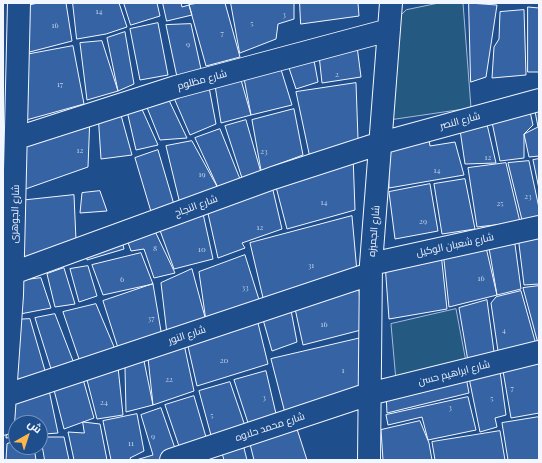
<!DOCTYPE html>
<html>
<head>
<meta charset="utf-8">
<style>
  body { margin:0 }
  #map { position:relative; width:542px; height:463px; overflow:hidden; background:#1f4e8c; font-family:"Playfair Display",Cairo,serif }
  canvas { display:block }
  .frame { position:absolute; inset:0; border:4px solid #f2f6ff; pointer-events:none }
  .north { position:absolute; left:8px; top:415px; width:40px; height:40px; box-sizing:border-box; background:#1f4e8c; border:1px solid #7391ba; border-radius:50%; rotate:39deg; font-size:11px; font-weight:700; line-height:16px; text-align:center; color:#f2f6ff }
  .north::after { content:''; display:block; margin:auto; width:14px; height:18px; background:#ffb74d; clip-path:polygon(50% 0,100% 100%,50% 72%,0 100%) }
</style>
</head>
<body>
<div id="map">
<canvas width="542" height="463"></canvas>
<div class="frame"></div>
<div class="north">ش</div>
</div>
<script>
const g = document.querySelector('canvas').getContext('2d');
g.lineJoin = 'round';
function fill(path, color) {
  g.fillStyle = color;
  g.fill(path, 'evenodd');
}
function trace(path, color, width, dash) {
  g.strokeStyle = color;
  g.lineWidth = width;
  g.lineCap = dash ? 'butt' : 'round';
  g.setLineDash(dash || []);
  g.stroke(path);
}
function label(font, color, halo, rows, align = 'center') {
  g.font = font + ' "Playfair Display",Cairo,serif';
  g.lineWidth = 3;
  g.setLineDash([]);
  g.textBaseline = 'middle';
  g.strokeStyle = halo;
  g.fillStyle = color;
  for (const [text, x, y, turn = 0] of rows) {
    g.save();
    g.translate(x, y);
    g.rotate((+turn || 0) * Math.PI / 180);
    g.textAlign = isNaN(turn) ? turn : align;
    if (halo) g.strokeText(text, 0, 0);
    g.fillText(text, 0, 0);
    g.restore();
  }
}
const green = new Path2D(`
  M 439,3 L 463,3 L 471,108 L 389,120 L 395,21 L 406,10 Z
  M 456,309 L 467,367 L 396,381 L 391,324 Z`);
const building = new Path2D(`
  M 38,3 L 66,3 L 72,41 L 22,54 L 23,7 Z
  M 73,3 L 119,3 L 127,27 L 106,34 L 77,39 Z
  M 124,3 L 157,3 L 160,16 L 131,25 Z
  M 163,3 L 181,3 L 182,7 L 189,5 L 192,15 L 167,21 Z
  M 199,3 L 225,3 L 240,57 L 206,66 L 189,5 Z
  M 231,3 L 294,3 L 294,19 L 278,24 L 276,39 L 240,53 Z
  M 300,3 L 358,3 L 359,16 L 301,24 Z
  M 469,3 L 497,5 L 486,77 L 471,82 Z
  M 528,7 L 539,8 L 539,72 L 528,72 Z
  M 524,10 L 526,75 L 492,78 L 494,47 L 499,39 L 500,12 Z
  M 158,23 L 168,75 L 140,80 L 130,29 Z
  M 191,24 L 201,69 L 177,77 L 166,25 Z
  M 125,32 L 134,84 L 118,91 L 107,38 Z
  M 102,41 L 118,91 L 87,100 L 80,43 Z
  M 73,46 L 84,104 L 19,122 L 14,57 Z
  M 357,46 L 361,77 L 322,83 L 319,55 Z
  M 313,55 L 318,82 L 296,89 L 287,62 Z
  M 279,63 L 292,105 L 251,115 L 243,73 Z
  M 239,73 L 251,115 L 221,123 L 214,79 Z
  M 208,82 L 216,124 L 190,135 L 171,91 Z
  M 356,83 L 358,139 L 310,158 L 296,92 Z
  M 166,94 L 187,138 L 160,140 L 144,100 Z
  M 539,104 L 539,156 L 529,157 L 524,134 L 538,127 L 534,106 Z
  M 141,107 L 158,145 L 136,150 L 127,111 Z
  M 529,107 L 533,125 L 524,134 L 524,158 L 500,161 L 491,117 Z
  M 119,108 L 132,155 L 101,159 L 98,113 Z
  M 294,109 L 303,155 L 273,166 L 273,175 L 262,176 L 252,120 Z
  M 90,115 L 88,167 L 17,192 L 18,140 Z
  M 246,120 L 262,176 L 242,178 L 225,126 Z
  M 486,120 L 496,163 L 465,164 L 459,123 Z
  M 220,129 L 242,184 L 219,190 L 195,138 Z
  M 428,133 L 430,146 L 455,142 L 464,175 L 389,188 L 388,142 Z
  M 192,141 L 219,190 L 181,208 L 166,146 Z
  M 158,150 L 175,208 L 152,215 L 135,158 Z
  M 353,155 L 355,210 L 287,229 L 275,183 Z
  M 539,159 L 539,189 L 533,160 Z
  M 529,161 L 539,208 L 539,218 L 522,220 L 508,163 Z
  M 506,163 L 520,222 L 477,227 L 468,168 Z
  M 465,179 L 475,229 L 442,234 L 434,184 Z
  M 430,184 L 438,231 L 395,239 L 389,192 Z
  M 272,186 L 282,229 L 242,243 L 245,248 L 218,258 L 207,209 Z
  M 100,191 L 107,211 L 80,213 L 82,193 Z
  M 74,195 L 76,240 L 19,259 L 18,201 Z
  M 202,209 L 213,259 L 174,269 L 158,225 Z
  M 352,216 L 357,272 L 264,302 L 250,243 Z
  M 153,227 L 175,273 L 154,278 L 144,249 L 131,251 L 126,237 Z
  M 539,232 L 539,284 L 524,285 L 518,236 Z
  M 514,237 L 521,289 L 497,295 L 488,242 Z
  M 122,241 L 124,249 L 87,260 L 86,253 Z
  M 485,243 L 497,295 L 449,307 L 443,251 Z
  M 141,253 L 153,284 L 103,295 L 92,265 Z
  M 441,253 L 447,309 L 389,319 L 385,263 Z
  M 245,255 L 261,306 L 206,321 L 199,272 Z
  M 88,266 L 97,296 L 79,302 L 70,269 Z
  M 64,268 L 75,304 L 55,307 L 47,274 Z
  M 192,269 L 206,321 L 167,334 L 161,283 Z
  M 41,278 L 51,308 L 15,315 L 18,281 Z
  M 153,284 L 162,337 L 119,351 L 103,301 Z
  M 539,286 L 539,347 L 523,288 Z
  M 359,287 L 361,330 L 303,345 L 294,304 Z
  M 521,291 L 537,348 L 499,358 L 491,303 L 496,297 Z
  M 487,300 L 495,359 L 469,367 L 459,308 Z
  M 96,304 L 117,354 L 81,365 L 63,312 Z
  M 290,305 L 297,342 L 272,351 L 262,316 Z
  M 55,314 L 75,366 L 52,372 L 35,318 Z
  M 30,319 L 46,374 L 11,386 L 13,320 Z
  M 257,319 L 268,364 L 197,386 L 187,342 Z
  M 361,338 L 363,389 L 285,413 L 271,359 Z
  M 184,344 L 194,391 L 153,405 L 148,358 Z
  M 539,355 L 539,413 L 511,418 L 502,365 Z
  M 144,361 L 153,405 L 126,412 L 125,368 Z
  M 499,364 L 506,415 L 495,418 L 497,427 L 480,432 L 468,373 Z
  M 118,367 L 123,415 L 97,419 L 86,376 Z
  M 266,371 L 277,418 L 250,429 L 234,380 Z
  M 465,372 L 469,393 L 387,413 L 386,392 Z
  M 83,379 L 94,418 L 64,429 L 53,386 Z
  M 230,382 L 246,429 L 212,439 L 199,391 Z
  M 49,390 L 58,433 L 45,434 L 43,430 L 40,430 L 40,423 L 16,423 L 16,435 L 15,437 L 6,438 L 9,401 Z
  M 194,396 L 208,444 L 181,452 L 165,405 Z
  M 468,397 L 476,430 L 428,440 L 422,417 L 388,425 L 386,415 Z
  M 161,408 L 177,454 L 164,460 L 136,460 L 153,455 L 141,415 Z
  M 137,414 L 144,451 L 130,458 L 131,460 L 111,460 L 103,421 Z
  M 539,417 L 539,460 L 508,460 L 502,423 Z
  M 420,421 L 429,443 L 432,460 L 383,460 L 381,430 Z
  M 83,422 L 100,424 L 107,460 L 74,460 L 68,432 L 84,433 Z
  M 297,429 L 307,460 L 254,460 L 250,444 Z
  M 500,431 L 505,460 L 435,460 L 432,442 Z
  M 41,437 L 64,437 L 69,460 L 45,460 Z
  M 16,441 L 16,447 L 34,447 L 36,460 L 6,460 L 7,444 Z
  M 244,448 L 247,460 L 224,460 L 222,453 Z`);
const minor = new Path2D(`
  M 17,138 L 176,87 L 389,30
  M 371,264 L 539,227
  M 13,273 L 273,178 L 381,143 L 539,100
  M 4,396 L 370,274
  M 3,424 L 12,295 L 19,3
  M 171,460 L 369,394 L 539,352
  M 369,460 L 371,264 L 391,3`);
const numberNames = [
  ["14",99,11],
  ["3",284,14],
  ["5",252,23],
  ["16",55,25],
  ["7",222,33],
  ["9",188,44],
  ["2",337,74],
  ["17",60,84],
  ["12",80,150],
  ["23",264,151],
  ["12",488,157],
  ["14",437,170],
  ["19",202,174],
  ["23",528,196],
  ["14",324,202],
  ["25",500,203],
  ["29",423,221],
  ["12",260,227],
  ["8",155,248],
  ["10",202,249],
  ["31",311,265],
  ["16",481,278],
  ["6",122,279],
  ["33",245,287],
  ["37",151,318],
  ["16",324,324],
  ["4",504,330],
  ["20",224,360],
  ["1",343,370],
  ["22",169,379],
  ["7",512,388],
  ["3",264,397],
  ["5",492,398],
  ["24",104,402],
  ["3",450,407],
  ["5",212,415],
  ["9",153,436],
  ["11",131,443]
];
const streetNames = [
  ["شارع مظلوم",202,80,-15],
  ["شارع النصر",460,121,-15],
  ["شارع النجاح",196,206,-20],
  ["شارع الجوهرى",15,214,-88],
  ["شارع الجميزه",374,231,-85],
  ["شارع شعبان الوكيل",455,245,-12],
  ["شارع النور",187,335,-18],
  ["شارع ابراهيم حسن",454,373,-14],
  ["شارع محمد حلاوه",270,427,-18]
];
fill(green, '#245a82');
trace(green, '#a8bbd7', 1);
fill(building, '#3563a3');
trace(building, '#f2f6ff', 1);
trace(minor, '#f2f6ff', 24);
trace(minor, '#1f4e8c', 22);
label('8px', '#c3d1e8', null, numberNames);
label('10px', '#f2f6ff', '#1f4e8c', streetNames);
</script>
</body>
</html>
